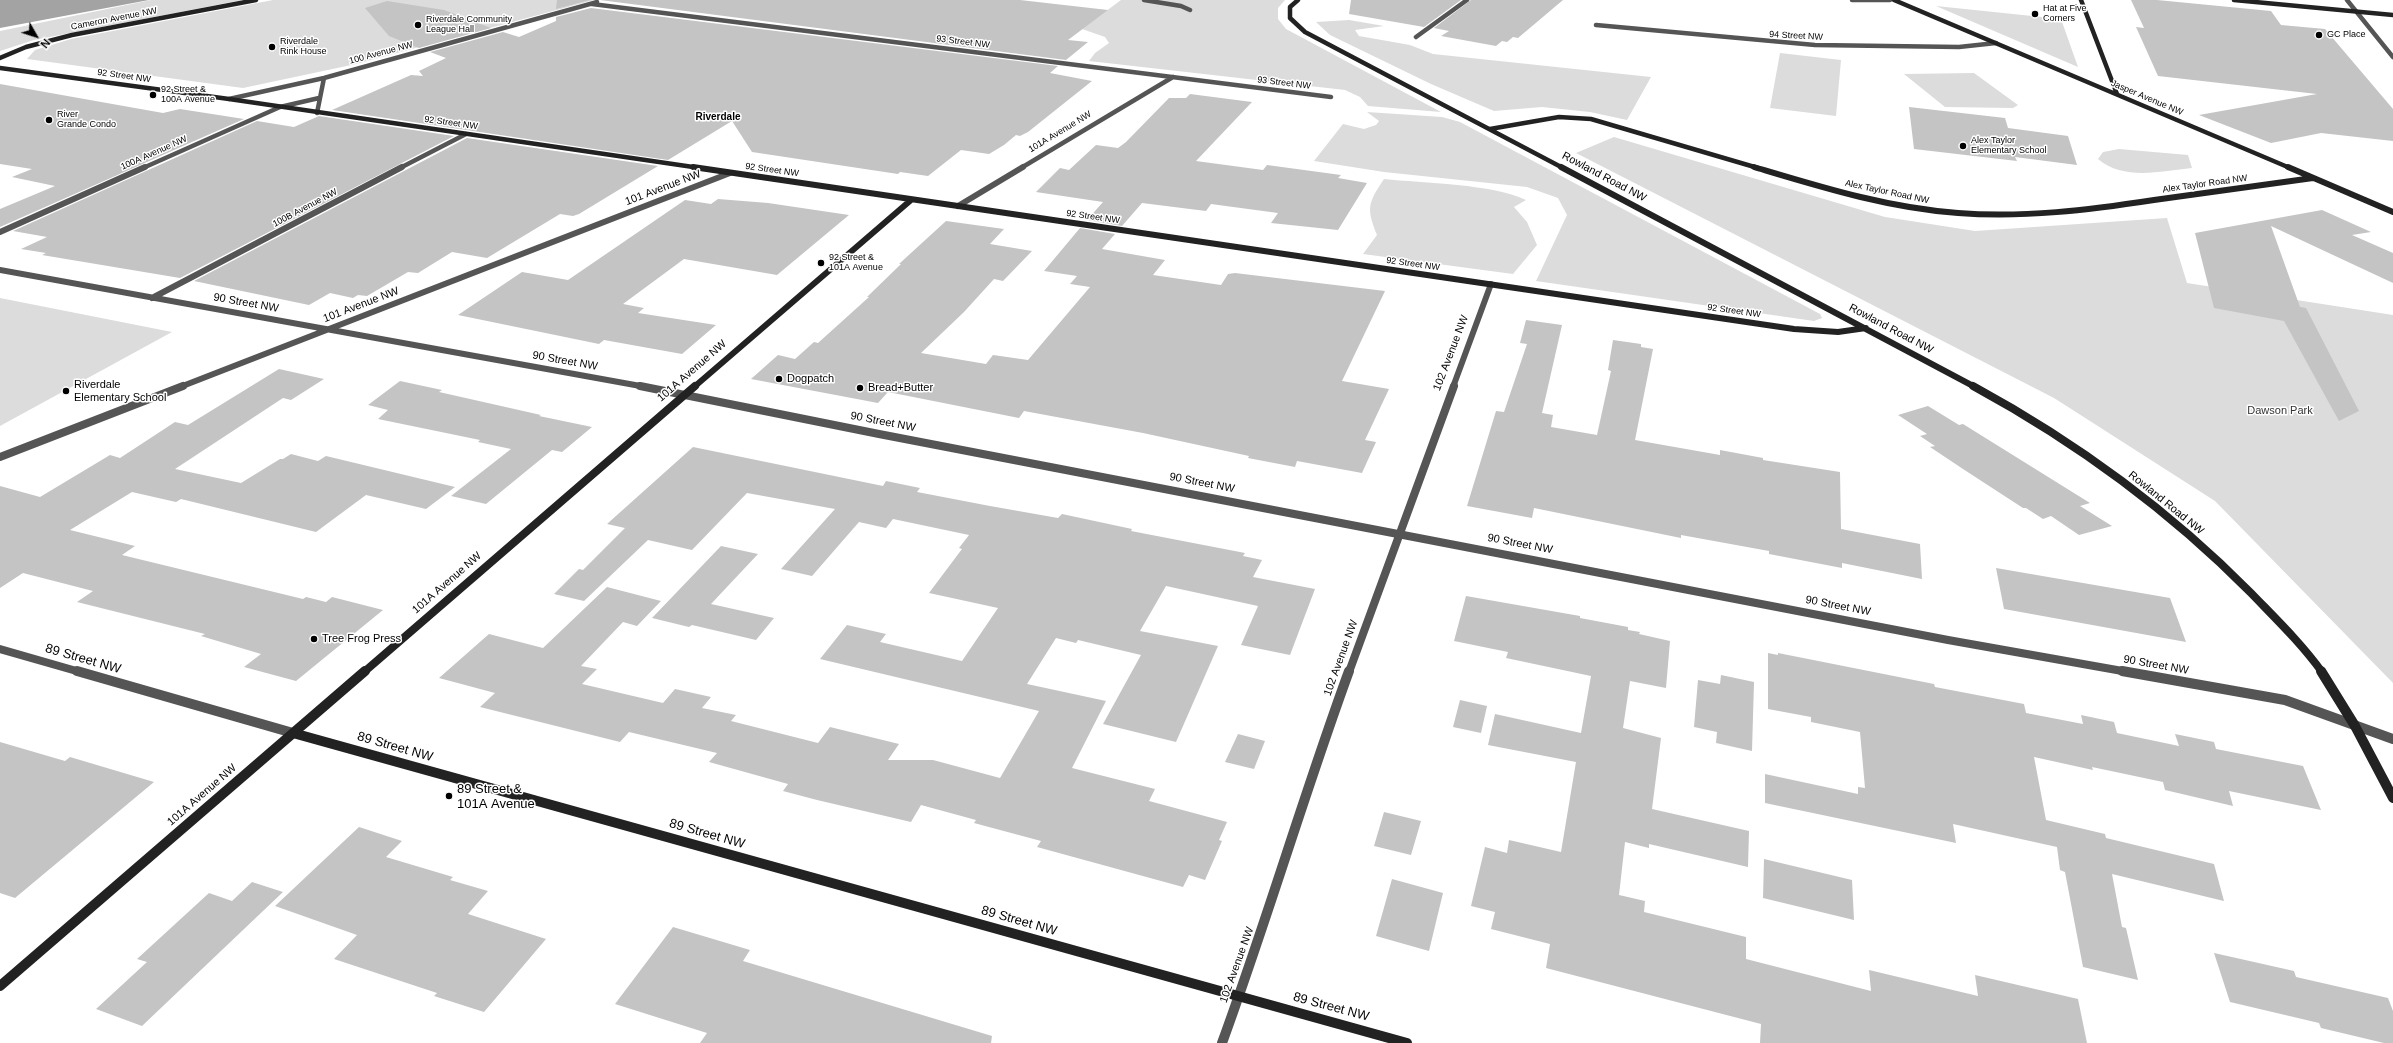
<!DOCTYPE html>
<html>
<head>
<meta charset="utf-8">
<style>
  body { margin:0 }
  #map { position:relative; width:2393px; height:1043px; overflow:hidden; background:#fff; font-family:Helvetica,sans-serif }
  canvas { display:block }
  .north { position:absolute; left:16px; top:16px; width:40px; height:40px; -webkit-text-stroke:3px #fff; paint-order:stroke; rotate:129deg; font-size:11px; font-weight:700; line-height:16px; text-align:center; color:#000 }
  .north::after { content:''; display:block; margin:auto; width:14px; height:18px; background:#000; clip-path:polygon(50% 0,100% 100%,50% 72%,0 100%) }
</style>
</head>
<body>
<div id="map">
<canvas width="2393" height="1043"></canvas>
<div class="north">N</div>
</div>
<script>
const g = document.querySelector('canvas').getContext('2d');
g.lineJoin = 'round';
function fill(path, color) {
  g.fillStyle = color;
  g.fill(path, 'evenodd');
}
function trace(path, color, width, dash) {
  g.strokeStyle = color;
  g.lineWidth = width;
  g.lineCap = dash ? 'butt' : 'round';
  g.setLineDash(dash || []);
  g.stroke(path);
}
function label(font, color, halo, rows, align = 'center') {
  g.font = font + ' Helvetica,sans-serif';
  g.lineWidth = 3;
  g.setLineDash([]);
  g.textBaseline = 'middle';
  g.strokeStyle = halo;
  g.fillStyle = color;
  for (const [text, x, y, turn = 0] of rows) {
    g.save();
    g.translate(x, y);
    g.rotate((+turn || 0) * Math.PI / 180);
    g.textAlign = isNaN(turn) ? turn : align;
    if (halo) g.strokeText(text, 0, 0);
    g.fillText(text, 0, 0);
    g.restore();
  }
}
const green = new Path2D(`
  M 151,0 L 243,0 L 34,40 L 0,51 L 0,31 Z
  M 273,0 L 594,0 L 356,64 L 243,88 L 27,59 L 35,50 L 71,39 Z
  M 1121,0 L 1285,0 L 1278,8 L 1278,19 L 1286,29 L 1441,112 L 1368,106 L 1360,97 L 1345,90 L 1089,61 L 1095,53 L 1109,43 L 1105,37 L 1082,29 Z
  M 1936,6 L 2061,19 L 2078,67 Z
  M 1349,20 L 1384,26 L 1355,30 L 1359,36 L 1410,45 L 1433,54 L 1651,77 L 1627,120 L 1590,112 L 1542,107 L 1494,111 L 1431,84 L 1330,35 L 1316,22 Z
  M 1780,53 L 1841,60 L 1836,116 L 1770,108 Z
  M 1974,73 L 2018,105 L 2013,108 L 1945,107 L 1904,74 Z
  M 1367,112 L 1442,117 L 1460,122 L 1820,314 L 1822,318 L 1814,321 L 1536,281 L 1567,215 L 1558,198 L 1527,187 L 1384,172 L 1314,161 L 1343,124 L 1364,129 L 1376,125 L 1379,121 Z
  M 1614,137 L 1885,217 L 1975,231 L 2167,218 L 2187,283 L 2393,315 L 2393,683 L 2215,501 L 2054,398 L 1576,153 Z
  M 2119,149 L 2188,155 L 2192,168 C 2161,171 2124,181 2098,159 L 2103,152 Z
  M 1384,179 C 1422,183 1494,184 1526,200 L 1514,207 L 1527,222 L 1537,245 L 1513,274 L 1363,254 L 1377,235 C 1366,208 1368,203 1384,179 Z
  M 0,298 L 172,332 L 0,426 Z`);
const water = new Path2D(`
  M 0,0 L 149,0 L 0,28 Z`);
const building = new Path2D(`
  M 557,0 L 590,0 L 556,9 Z
  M 600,0 L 1020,0 L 1108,10 L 1068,40 L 1088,42 L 1066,60 Z
  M 1351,0 L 1461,0 L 1424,27 L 1349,14 Z
  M 1471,0 L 1563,0 L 1518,38 L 1513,37 L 1507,42 L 1502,41 L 1496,46 L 1441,36 L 1449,31 L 1434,28 Z
  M 2131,0 L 2157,0 L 2271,11 L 2281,25 L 2325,29 L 2393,109 L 2393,141 L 2321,133 L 2271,143 L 2199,115 L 2317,94 L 2158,76 L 2136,27 L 2144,28 Z
  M 387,1 L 444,10 L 491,28 L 419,48 L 389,36 L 365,8 Z
  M 591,8 L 1058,66 L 1050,73 L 1092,81 L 1028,132 L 1020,136 L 1016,135 L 1004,145 L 989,154 L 961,150 L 928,176 L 900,172 L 898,174 L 752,152 L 732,121 L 668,160 L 332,110 L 411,75 L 423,76 L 419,71 L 446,58 L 430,52 L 503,32 L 519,37 L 556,21 L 556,17 Z
  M 0,84 L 163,113 L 180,109 L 244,119 L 0,227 L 0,209 L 55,186 L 12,177 L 32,169 L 0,164 Z
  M 1190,94 L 1252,102 L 1196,161 L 1263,170 L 1267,165 L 1341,175 L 1338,178 L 1367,183 L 1338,230 L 1271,223 L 1278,213 L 1211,204 L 1206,211 L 1142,203 L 1122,226 L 1087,220 L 1103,202 L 1036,192 L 1060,168 L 1069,170 L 1096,145 L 1118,148 L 1126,142 L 1169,98 L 1186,98 Z
  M 1909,107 L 2005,118 L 2008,128 L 2068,136 L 2077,165 L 2015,157 L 2017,161 L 1914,149 Z
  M 319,116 L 454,136 L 180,278 L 42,255 L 46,253 L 21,249 L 47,237 L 13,231 L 257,121 L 294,127 Z
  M 467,138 L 658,166 L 579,214 L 573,216 L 560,214 L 487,258 L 452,252 L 418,273 L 408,272 L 367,296 L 358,295 L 353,298 L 330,293 L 309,305 L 194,281 Z
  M 718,199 L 768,203 L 849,215 L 777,275 L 684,259 L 623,304 L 644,308 L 638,313 L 716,325 L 682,354 L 604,340 L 599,344 L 458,315 L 522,272 L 568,280 L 685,200 L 711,204 Z
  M 2322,210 L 2371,232 L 2352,235 L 2393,253 L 2393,283 L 2271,226 L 2300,307 L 2306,308 L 2359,411 L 2339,421 L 2284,321 L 2214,308 L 2195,233 Z
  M 946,221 L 1004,229 L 990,244 L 1032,251 L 1003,281 L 994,279 L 964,312 L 921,353 L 986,364 L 993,355 L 1028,360 L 1090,287 L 1070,284 L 1077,276 L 1044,271 L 1080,228 L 1115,234 L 1102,249 L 1165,260 L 1153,275 L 1221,285 L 1228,274 L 1235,273 L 1385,291 L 1342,381 L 1389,389 L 1365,440 L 1376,442 L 1362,473 L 1297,461 L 1295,467 L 1248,458 L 1249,456 L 1143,433 L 1024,411 L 1019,418 L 888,392 L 878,403 L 751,379 L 778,355 L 795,359 L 814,342 L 818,343 L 869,297 L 867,297 L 901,264 L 899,264 Z
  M 1526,320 L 1562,325 L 1542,413 L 1553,415 L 1551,427 L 1597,435 L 1611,371 L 1608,370 L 1613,340 L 1641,344 L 1641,347 L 1653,349 L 1635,440 L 1720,455 L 1720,450 L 1763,458 L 1763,460 L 1840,472 L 1841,529 L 1920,544 L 1922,579 L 1842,563 L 1842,568 L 1769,554 L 1769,551 L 1681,535 L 1681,538 L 1534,508 L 1532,518 L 1467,506 L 1496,411 L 1504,412 L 1527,344 L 1520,343 Z
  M 279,369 L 324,379 L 291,400 L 283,398 L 175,469 L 241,483 L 280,459 L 283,459 L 291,454 L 318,461 L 326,456 L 455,487 L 426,509 L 366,495 L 316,532 L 181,499 L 176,502 L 132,492 L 70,530 L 135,546 L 122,555 L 303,599 L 306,597 L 326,602 L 332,597 L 383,610 L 296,681 L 244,667 L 261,654 L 201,636 L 205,634 L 77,602 L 93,591 L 23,573 L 0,588 L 0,486 L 40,497 L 110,455 L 120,458 L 175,422 L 188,425 Z
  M 400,381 L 442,390 L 439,392 L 541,415 L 539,416 L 592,427 L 562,452 L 552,450 L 486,504 L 451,496 L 511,449 L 478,442 L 480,440 L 378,419 L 388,410 L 368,405 Z
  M 1928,406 L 1959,425 L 1963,424 L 2090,503 L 2080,506 L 2112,526 L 2079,535 L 2051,516 L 2043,519 L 2026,508 L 2023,508 L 1963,469 L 1930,447 L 1935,446 L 1920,436 L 1927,434 L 1898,415 Z
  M 693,447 L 883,486 L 886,481 L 920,488 L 917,492 L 990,506 L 1058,518 L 1062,514 L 1132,529 L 1131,531 L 1245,553 L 1243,556 L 1262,560 L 1253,577 L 1315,589 L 1290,655 L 1241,645 L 1258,606 L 1166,586 L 1140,631 L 1218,646 L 1176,742 L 1103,724 L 1141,655 L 1078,640 L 1076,643 L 1056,638 L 1027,684 L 1106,701 L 1072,768 L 1155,789 L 1149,801 L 1227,822 L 1219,840 L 1222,841 L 1205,880 L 1189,875 L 1183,887 L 1037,847 L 1041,841 L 974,823 L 976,820 L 921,805 L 911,822 L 817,800 L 783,791 L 788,784 L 709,762 L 717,753 L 629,732 L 620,742 L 480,707 L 495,693 L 439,678 L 489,634 L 543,648 L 607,587 L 661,601 L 637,626 L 623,622 L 581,666 L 597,669 L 582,684 L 663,703 L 675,689 L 711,697 L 702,708 L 736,715 L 731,721 L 818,743 L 830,727 L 899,744 L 888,760 L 933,760 L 1000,778 L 1039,711 L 820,659 L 847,625 L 886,634 L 880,642 L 962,661 L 998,608 L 929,593 L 962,549 L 959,548 L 969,535 L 893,519 L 886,528 L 859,522 L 812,576 L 781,569 L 835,509 L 747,493 L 692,550 L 648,540 L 584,601 L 554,594 L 579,569 L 583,570 L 625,528 L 607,524 Z
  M 721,546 L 758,554 L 711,604 L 774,618 L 756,640 L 692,625 L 689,627 L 652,618 Z
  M 1996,568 L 2170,598 L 2186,642 L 2004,609 Z
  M 1466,596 L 1580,616 L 1580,618 L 1628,627 L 1628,630 L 1640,632 L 1639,634 L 1670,641 L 1666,688 L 1630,681 L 1623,728 L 1661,738 L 1652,809 L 1749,831 L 1748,867 L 1649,844 L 1649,848 L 1625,842 L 1619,895 L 1645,901 L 1644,912 L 1746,937 L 1746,959 L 1871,991 L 1869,970 L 1978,996 L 1975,975 L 2078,999 L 2087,1043 L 1760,1043 L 1761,1024 L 1546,968 L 1550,944 L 1491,929 L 1495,912 L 1471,906 L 1485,847 L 1507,853 L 1509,840 L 1561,852 L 1576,762 L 1488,745 L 1495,714 L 1581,733 L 1591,676 L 1506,658 L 1508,652 L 1454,641 Z
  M 1768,653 L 1778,655 L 1778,653 L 1934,684 L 1935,687 L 2024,704 L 2026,713 L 2083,724 L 2081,715 L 2114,722 L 2117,733 L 2179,746 L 2175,734 L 2214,742 L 2216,749 L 2303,766 L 2321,810 L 2229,791 L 2233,806 L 2165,790 L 2163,782 L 2092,767 L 2093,770 L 2034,757 L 2046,820 L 2105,834 L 2106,838 L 2214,864 L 2224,901 L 2112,874 L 2122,927 L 2126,928 L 2138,980 L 2083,967 L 2065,872 L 2060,870 L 2057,847 L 1953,824 L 1956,843 L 1765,803 L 1765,774 L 1858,794 L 1858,787 L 1865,788 L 1860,732 L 1811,722 L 1811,717 L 1768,709 Z
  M 1721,675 L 1754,682 L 1752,751 L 1716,743 L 1717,732 L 1694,727 L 1698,680 L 1720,684 Z
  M 1460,700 L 1487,706 L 1481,733 L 1453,727 Z
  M 1238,734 L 1265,741 L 1254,769 L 1225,762 Z
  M 0,742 L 65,761 L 70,757 L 154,782 L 15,898 L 0,893 Z
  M 1384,812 L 1421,821 L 1411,855 L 1374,846 Z
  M 359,827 L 402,841 L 386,857 L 453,877 L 450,880 L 488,891 L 468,914 L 546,939 L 484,1012 L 434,996 L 437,993 L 334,959 L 357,935 L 275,906 Z
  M 1764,859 L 1852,880 L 1854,920 L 1763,898 Z
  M 1392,879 L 1443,893 L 1429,951 L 1376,936 Z
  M 252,882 L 283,892 L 142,1026 L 96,1009 L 147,962 L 137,959 L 209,893 L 232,901 Z
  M 673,927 L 750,950 L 743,961 L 992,1036 L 991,1043 L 700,1043 L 707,1033 L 615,1004 Z
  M 2214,953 L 2294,971 L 2296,977 L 2388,998 L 2393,1011 L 2393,1043 L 2384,1043 L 2321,1028 L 2319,1023 L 2230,1002 Z`);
const streetFar3 = new Path2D(`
  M 1144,0 L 1181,6 L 1190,10
  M 1852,0 L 1890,0
  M 2347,0 L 2393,57
  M 592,4 L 1331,97
  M 1596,25 L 1815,45 L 1959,47 L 1996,43
  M 1416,37 L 1467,0
  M 229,99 L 324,78 L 597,2
  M 317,113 L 324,78
  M 143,168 L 280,107 L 319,98
  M 400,168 L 466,134
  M 1021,168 L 1173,77`);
const streetFar2 = new Path2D(`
  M 958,206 L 1023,167
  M 0,232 L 145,167
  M 0,270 L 646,387
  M 152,298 L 402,167
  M 180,387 L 730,173
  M 1453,387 L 1491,284`);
const streetFar1 = new Path2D(`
  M 640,386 L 879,434 L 1948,640 L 2128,672
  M 0,457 L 183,386
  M 0,649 L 80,672
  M 1349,672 L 1454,386`);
const street = new Path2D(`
  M 77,671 L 293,733
  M 2122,671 L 2285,700 L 2393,739
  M 1222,1043 C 1267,920 1304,794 1349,671`);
const secondaryFar3 = new Path2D(`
  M 1298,0 L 1290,7 L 1290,18 L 1305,32 L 1563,168
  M 1894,0 L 2290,168
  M 2081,0 L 2117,94
  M 2234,0 L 2393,15
  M 0,58 L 26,47 L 72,35 L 256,0
  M 0,68 L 229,99 L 700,168
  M 1490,129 L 1559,117 L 1591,119 L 1758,168`);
const secondaryFar2 = new Path2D(`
  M 693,167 L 1794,329 L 1838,332 L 1866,328
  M 1561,167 L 1975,387
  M 1754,167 C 1821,187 1888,208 1958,213 C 2024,218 2089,210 2154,200 C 2207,193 2260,185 2313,178
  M 2288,167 L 2393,212
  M 694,387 L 911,200`);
const secondaryFar1 = new Path2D(`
  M 1973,386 C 2076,442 2169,510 2251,593 C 2276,619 2301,643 2322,672
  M 364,672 L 695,386`);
const secondary = new Path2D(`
  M 2321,671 L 2355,726 L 2393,798
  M 293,733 L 1407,1043
  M 0,986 L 365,671`);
const markers = [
  [2035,14,4,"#000"],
  [418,25,4,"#000"],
  [2319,35,4,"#000"],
  [272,47,4,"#000"],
  [153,95,4,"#000"],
  [49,120,4,"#000"],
  [1963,146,4,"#000"],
  [821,263,4,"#000"],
  [779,379,4,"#000"],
  [860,388,4,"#000"],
  [66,391,4,"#000"],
  [314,639,4,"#000"],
  [449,796,4,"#000"]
];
const farPoinames = [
  ["Hat at Five",2043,9],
  ["Corners",2043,19],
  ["Riverdale Community",426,20],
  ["League Hall",426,30],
  ["GC Place",2327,35],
  ["Riverdale",280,42],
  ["Rink House",280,52],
  ["92 Street &",161,90],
  ["100A Avenue",161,100],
  ["River",57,115],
  ["Grande Condo",57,125],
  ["Alex Taylor",1971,141],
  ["Elementary School",1971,151],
  ["92 Street &",829,258],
  ["101A Avenue",829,268]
];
const farStreetnames = [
  ["Cameron Avenue NW",114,19,-11],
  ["94 Street NW",1796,36,3],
  ["93 Street NW",963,42,7],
  ["100 Avenue NW",381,53,-15],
  ["92 Street NW",124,76,8],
  ["93 Street NW",1284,83,7],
  ["Jasper Avenue NW",2147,98,23],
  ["92 Street NW",451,123,8],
  ["101A Avenue NW",1060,132,-31],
  ["100A Avenue NW",154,153,-24],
  ["92 Street NW",772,170,8],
  ["Alex Taylor Road NW",2205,184,-8],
  ["Alex Taylor Road NW",1887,192,12],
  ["100B Avenue NW",305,208,-28],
  ["92 Street NW",1093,217,8],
  ["92 Street NW",1413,264,8],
  ["92 Street NW",1734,311,8]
];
const farNeighbourhoodnames = [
  ["Riverdale",718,117]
];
const streetNames = [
  ["Rowland Road NW",1604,177,28],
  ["101 Avenue NW",663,188,-21],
  ["90 Street NW",246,303,10],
  ["101 Avenue NW",361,305,-21],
  ["Rowland Road NW",1891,329,28],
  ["102 Avenue NW",1451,353,-69],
  ["90 Street NW",565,361,10],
  ["101A Avenue NW",692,371,-41],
  ["90 Street NW",883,422,11],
  ["90 Street NW",1202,483,11],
  ["Rowland Road NW",2166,503,39],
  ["90 Street NW",1520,544,11],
  ["101A Avenue NW",447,583,-41],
  ["90 Street NW",1838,606,11],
  ["102 Avenue NW",1341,658,-70],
  ["90 Street NW",2156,665,10],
  ["101A Avenue NW",202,795,-41],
  ["102 Avenue NW",1237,965,-70]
];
const poiNames = [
  ["Dogpatch",787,379],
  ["Riverdale",74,385],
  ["Elementary School",74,398],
  ["Bread+Butter",868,388],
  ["Tree Frog Press",322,639]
];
const parkNames = [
  ["Dawson Park",2280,411]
];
const nearStreetnames = [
  ["89 Street NW",83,659,16],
  ["89 Street NW",395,747,16],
  ["89 Street NW",707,834,16],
  ["89 Street NW",1019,921,16],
  ["89 Street NW",1331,1007,15]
];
const nearPoinames = [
  ["89 Street &",457,789],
  ["101A Avenue",457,804]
];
fill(green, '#dcdcdc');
fill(water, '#a3a3a3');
fill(building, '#c4c4c4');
trace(streetFar3, '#555', 4.5);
trace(streetFar2, '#555', 6);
trace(streetFar1, '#555', 8);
trace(street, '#555', 10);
trace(secondaryFar3, '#222', 4.5);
trace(secondaryFar2, '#222', 6);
trace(secondaryFar1, '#222', 8);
trace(secondary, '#222', 10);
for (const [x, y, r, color] of markers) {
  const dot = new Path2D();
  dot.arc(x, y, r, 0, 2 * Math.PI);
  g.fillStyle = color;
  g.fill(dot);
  trace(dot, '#fff', 1.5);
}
label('9px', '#000', '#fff', farPoinames, 'left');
label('9px', '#000', '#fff', farStreetnames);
label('bold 10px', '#000', '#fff', farNeighbourhoodnames);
label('11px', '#000', '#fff', streetNames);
label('11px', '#000', '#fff', poiNames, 'left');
label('11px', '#333', '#fff', parkNames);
label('13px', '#000', '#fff', nearStreetnames);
label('13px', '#000', '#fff', nearPoinames, 'left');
</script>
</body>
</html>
